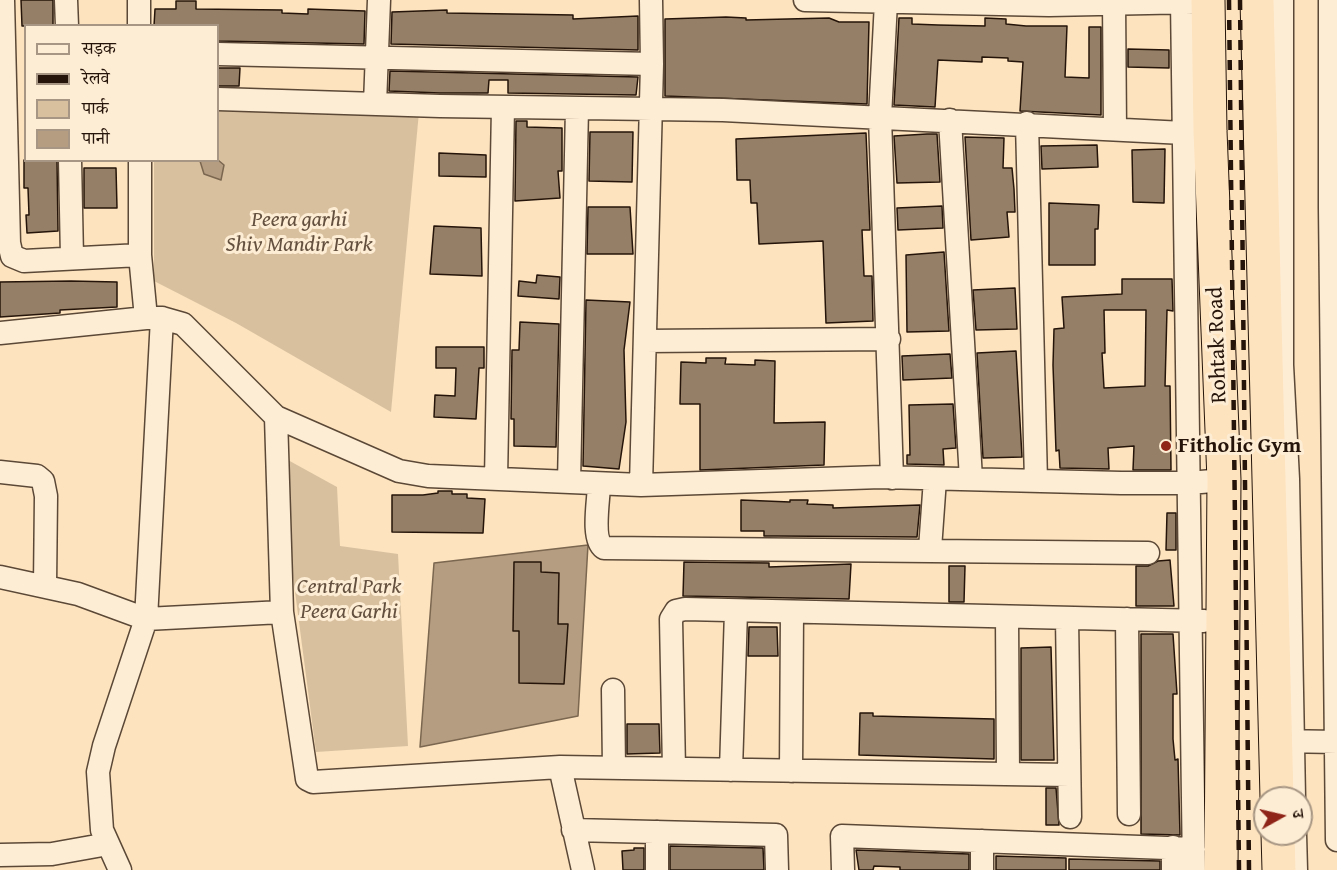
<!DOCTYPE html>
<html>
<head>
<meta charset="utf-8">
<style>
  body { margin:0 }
  #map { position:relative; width:1337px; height:870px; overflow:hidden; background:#fde3be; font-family:"Gentium Book Plus","Noto Serif Devanagari",serif }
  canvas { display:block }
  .legend { position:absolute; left:24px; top:24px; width:195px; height:138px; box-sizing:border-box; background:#feedd5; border:2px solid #a79683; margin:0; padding:8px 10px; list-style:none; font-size:18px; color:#251409 }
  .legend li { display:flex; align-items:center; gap:12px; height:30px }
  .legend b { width:30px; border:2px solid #a79683 }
  .north { position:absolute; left:1253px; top:786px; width:60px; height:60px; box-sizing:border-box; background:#feedd5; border:2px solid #a79683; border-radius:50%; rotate:82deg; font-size:16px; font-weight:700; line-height:24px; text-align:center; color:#251409 }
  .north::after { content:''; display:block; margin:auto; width:21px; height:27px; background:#8f2418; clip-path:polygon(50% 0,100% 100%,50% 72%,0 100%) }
</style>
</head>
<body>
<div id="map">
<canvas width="1337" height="870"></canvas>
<ul class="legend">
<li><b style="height:8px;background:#feedd5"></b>सड़क</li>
<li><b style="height:8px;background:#251409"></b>रेलवे</li>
<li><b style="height:16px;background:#d8c09f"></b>पार्क</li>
<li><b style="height:16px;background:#b49d80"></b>पानी</li>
</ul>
<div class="north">उ</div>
</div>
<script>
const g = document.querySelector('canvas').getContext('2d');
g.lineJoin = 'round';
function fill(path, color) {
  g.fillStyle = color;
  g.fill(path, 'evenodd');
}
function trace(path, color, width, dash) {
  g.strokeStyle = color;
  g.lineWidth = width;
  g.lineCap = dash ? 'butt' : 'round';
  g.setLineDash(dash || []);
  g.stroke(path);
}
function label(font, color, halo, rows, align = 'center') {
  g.font = font + ' "Gentium Book Plus",serif';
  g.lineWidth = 6;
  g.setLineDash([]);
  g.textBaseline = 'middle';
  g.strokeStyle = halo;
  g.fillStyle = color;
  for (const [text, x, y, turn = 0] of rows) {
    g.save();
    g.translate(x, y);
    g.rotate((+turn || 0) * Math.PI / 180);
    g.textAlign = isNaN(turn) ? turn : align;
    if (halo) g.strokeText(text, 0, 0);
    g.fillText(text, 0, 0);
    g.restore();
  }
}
const green = new Path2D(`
  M 218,109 L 419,112 L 391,412 L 236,323 L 154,281 L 154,161 L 218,160 Z
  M 277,454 L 337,487 L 340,546 L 398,554 L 408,746 L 316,752 Z`);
const water = new Path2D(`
  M 218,160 L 224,165 L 221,180 L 204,174 L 200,161 Z
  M 588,545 L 578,716 L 420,747 L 434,563 Z`);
const building = new Path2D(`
  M 21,0 L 53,0 L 53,26 L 22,26 Z
  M 176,1 L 196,1 L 196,9 L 282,10 L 282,13 L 308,14 L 308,9 L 365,11 L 364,44 L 218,41 L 218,26 L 154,26 L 155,9 L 176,9 Z
  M 447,10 L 447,13 L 573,15 L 573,19 L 638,16 L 638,50 L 391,44 L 392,12 Z
  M 726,17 L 746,18 L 746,20 L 829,18 L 839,22 L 869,22 L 867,104 L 665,96 L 665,19 Z
  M 899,18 L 912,18 L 912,24 L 938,25 L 985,26 L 985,18 L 1006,19 L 1006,24 L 1026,26 L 1067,26 L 1065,77 L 1089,78 L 1089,27 L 1101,27 L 1101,115 L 1020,111 L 1023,62 L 1008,61 L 1008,58 L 982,57 L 982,62 L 938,60 L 935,107 L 894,105 Z
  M 1128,49 L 1169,50 L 1169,68 L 1128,67 Z
  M 218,68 L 240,68 L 239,86 L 218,86 Z
  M 390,71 L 638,77 L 636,95 L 508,93 L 508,80 L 489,80 L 488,93 L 440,93 L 389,91 Z
  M 516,121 L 527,121 L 527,127 L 562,128 L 562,171 L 558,171 L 560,198 L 515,201 Z
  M 590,132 L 633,132 L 632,182 L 589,181 Z
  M 866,133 L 870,230 L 862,230 L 864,276 L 872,276 L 873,321 L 826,323 L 823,241 L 759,244 L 757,203 L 751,203 L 750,180 L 737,180 L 736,139 Z
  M 927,134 L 937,134 L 940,182 L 897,183 L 894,136 Z
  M 965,137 L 1004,138 L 1003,168 L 1012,168 L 1014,189 L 1015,212 L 1007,212 L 1009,237 L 971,240 Z
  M 1097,145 L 1098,167 L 1042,169 L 1041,146 Z
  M 1165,149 L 1164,203 L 1133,202 L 1132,150 Z
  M 439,153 L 486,155 L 486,177 L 439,176 Z
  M 24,160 L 57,160 L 58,231 L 27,233 L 26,215 L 29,215 L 28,188 L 24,188 Z
  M 84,168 L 116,168 L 117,208 L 84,208 Z
  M 1049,203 L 1099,205 L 1098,229 L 1095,229 L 1095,265 L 1049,265 Z
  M 942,206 L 943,228 L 898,230 L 897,208 Z
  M 588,207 L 630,207 L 633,254 L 587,254 Z
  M 434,226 L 481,228 L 482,276 L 430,274 Z
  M 944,252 L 949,331 L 907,332 L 906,255 Z
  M 537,275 L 560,277 L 559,299 L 518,296 L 519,281 L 536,283 Z
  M 1122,279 L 1172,279 L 1173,311 L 1167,310 L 1165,386 L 1170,386 L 1171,470 L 1133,470 L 1134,446 L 1108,448 L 1109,469 L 1060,468 L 1059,450 L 1056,451 L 1053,365 L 1054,329 L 1064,328 L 1062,297 L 1122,294 ZM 1104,310 L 1146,310 L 1145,386 L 1104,388 L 1102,353 L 1105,353 Z
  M 71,281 L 117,282 L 117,307 L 60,310 L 60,313 L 0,317 L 0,282 Z
  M 1015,288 L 1017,329 L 976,330 L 973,290 Z
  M 586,300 L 630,302 L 624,350 L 626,422 L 619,469 L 583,466 Z
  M 520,322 L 559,324 L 556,447 L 514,446 L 514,419 L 511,419 L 512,350 L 519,350 Z
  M 436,347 L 484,347 L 484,368 L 479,368 L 476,419 L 434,417 L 435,395 L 455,396 L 456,368 L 436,368 Z
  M 1016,351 L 1022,457 L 983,458 L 977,353 Z
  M 950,354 L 952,378 L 903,380 L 902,356 Z
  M 706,358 L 726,358 L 725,364 L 755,365 L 755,360 L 775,361 L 774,423 L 825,422 L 824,465 L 700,470 L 700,404 L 680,404 L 681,362 L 706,363 Z
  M 953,404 L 956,448 L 943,449 L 944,465 L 907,464 L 907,455 L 910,455 L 909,405 Z
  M 438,491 L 452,491 L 452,494 L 467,494 L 467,498 L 485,499 L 483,533 L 392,532 L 392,495 L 423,495 L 438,493 Z
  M 741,500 L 790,502 L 790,500 L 808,500 L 807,504 L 833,505 L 833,508 L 920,505 L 917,537 L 777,536 L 764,536 L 764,531 L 741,531 Z
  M 1167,513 L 1176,513 L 1176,550 L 1166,550 Z
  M 1170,560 L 1174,606 L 1136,606 L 1136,566 L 1148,566 L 1158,561 Z
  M 514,562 L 541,562 L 541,572 L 559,573 L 558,624 L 568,624 L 564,684 L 519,683 L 519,631 L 513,631 Z
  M 684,562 L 769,563 L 769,567 L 851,564 L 849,599 L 683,596 Z
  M 949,566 L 965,566 L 964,602 L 949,602 Z
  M 749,627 L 777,627 L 778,656 L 748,656 Z
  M 1141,634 L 1173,634 L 1177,694 L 1173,694 L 1173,739 L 1175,760 L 1178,759 L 1180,835 L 1141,834 Z
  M 1051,647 L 1054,760 L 1021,760 L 1021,648 Z
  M 860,713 L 873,713 L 873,716 L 994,719 L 994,759 L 859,755 Z
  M 627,724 L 659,724 L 660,753 L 627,754 Z
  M 1046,788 L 1056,788 L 1059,825 L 1046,825 Z
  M 670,846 L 763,848 L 764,870 L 670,870 Z
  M 634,848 L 644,848 L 644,870 L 623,870 L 622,851 L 634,850 Z
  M 856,850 L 969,854 L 969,870 L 900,870 L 900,867 L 874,866 L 873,870 L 859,870 Z
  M 996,856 L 1066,858 L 1066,870 L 996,870 Z
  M 1069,859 L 1160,861 L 1160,870 L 1069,870 Z`);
const minor = new Path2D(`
  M 3,0 L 9,243 L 12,256 L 24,261 L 140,255
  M 66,0 L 67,26
  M 139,0 L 139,26
  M 805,0 L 1049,5 L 1197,2
  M 1114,0 L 1115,129
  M 1182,0 L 1194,870
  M 1282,0 L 1282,365 L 1288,479 L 1294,798
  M 1330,0 L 1330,208 L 1337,840
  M 886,2 L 880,117 L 892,478
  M 218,54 L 652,64
  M 218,99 L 440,106 L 723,110 L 1184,133 L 1210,131
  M 375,104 L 379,0
  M 950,120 L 971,479
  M 1027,123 L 1036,481
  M 70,160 L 72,258
  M 140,160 L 140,255 L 146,318
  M 0,333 L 146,318 L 162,318 L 183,324 L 276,417 L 282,612 L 306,772 L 307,779 L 313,782 L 560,767 L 1069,775
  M 645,341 L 889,339
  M 276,417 L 399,471 L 428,476 L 641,485 L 881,477 L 1121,483 L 1189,483 L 1224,480
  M 0,472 L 37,476 L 43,481 L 46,496 L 45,586
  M 496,479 L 503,107
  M 569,482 L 577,108
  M 599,484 C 599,499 591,539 604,548 L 1148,553
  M 641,485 L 652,64 L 651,0
  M 930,549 L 935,479
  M 0,577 L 78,594 L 146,619 L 282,612
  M 1007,617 L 1008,774
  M 1067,618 L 1070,817
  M 1127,619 L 1129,814
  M 613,690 L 614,768
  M 1279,741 L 1337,742
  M 560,767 L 583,870
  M 674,769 L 671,619 L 676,611 L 685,609 L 1204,621
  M 731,770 L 736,611
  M 791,771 L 792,612
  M 573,830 L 776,835 L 777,870
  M 657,832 L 657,870
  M 1295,834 L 1296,870
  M 982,841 L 982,870
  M 0,855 L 52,854 L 108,844
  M 120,870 L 102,830 L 98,772 L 104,746 L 146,619 L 162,318
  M 843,870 L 842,836 L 1194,849
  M 1173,870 L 1173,847`);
const highway = new Path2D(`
  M 1208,0 L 1210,131 L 1224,480 L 1221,870
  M 1257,0 L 1277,798
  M 1278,834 L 1279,870`);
const rail = new Path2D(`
  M 1229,0 L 1239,870
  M 1240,0 L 1249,870`);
const markers = [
  [1166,446,6,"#8f2418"]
];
const parkNames = [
  ["Peera garhi",299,220],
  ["Shiv Mandir Park",299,245],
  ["Central Park",349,587],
  ["Peera Garhi",349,612]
];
const streetNames = [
  ["Rohtak Road",1218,345,-92]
];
const poiNames = [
  ["Fitholic Gym",1178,446]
];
fill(green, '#d8c09f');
fill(water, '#b49d80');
trace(water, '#7b6650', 1.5);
fill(building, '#958067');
trace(building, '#251409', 1.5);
trace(minor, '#5b4836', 25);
trace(highway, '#251409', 35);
trace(minor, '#feedd5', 22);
trace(highway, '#fde3be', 33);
trace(rail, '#251409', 4.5, [10, 10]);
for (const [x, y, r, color] of markers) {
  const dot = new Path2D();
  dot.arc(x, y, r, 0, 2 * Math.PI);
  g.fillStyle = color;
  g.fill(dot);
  trace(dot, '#feedd5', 2);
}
label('italic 22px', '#64503e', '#feedd5', parkNames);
label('22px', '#251409', '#feedd5', streetNames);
label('bold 22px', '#251409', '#feedd5', poiNames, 'left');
</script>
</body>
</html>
